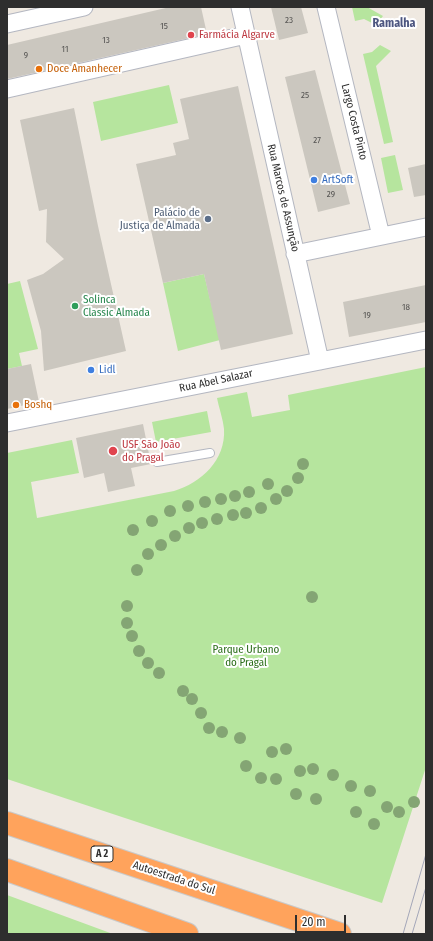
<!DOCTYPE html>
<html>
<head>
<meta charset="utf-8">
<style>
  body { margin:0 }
  #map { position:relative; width:433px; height:941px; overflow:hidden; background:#efe9e1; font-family:"Fira Sans Condensed",sans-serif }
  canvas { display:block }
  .frame { position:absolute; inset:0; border:8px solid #2e2e2e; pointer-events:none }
  .scale { position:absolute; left:295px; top:915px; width:51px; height:18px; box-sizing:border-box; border:2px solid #2e2e2e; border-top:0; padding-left:5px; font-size:12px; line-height:14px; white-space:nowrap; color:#2e2e2e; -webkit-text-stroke:3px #fff; paint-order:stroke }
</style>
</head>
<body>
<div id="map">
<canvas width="433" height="941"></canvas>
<div class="frame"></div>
<div class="scale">20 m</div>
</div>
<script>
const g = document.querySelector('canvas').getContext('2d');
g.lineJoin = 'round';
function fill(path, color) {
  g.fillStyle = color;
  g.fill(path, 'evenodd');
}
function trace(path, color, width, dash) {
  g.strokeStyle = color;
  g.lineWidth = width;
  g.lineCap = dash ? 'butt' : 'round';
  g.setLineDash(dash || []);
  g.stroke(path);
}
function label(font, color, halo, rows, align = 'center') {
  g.font = font + ' "Fira Sans Condensed",sans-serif';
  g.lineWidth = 4;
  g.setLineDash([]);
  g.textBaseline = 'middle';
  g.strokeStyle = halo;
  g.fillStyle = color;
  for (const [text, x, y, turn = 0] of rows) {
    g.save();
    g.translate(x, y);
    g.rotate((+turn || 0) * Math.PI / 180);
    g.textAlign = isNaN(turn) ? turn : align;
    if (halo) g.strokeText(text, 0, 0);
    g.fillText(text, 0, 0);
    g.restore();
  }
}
const green = new Path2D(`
  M 352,7 L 367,7 L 383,16 L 376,25 L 364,19 L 355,21 Z
  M 380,45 L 391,51 L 376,66 L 393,142 L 384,144 L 363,54 L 372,52 Z
  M 169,85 L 178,123 L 101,141 L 93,102 Z
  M 395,155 L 403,190 L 388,193 L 381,158 Z
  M 204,274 L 220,340 L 178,351 L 163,283 Z
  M 20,281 L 38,349 L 19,353 L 22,366 L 7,369 L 7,284 Z
  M 426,367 L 426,767 L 382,903 L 7,779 L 7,453 L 72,440 L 79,473 L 31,482 L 37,518 L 174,491 C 201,483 226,460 224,429 C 223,419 219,408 217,398 L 247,392 L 252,417 L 290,410 L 288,395 Z
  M 207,411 L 211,432 L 156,442 L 152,422 Z
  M 7,895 L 113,934 L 7,934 Z`);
const building = new Path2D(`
  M 170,7 L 201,7 L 207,34 L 7,79 L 7,45 Z
  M 271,7 L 301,7 L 308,33 L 279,40 Z
  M 315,70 L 350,204 L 318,212 L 285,77 Z
  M 238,86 L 293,334 L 221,350 L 204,274 L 163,283 L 136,164 L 176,155 L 173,143 L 189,139 L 180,99 Z
  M 74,108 L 98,226 L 126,351 L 44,371 L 41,331 L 27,280 L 43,274 L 64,259 L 46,242 L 47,209 L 39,211 L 20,120 Z
  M 426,164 L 426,195 L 414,197 L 408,168 Z
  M 426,285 L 426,322 L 349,337 L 343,302 Z
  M 31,364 L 39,402 L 7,409 L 7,369 Z
  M 143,424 L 151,464 L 131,468 L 135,486 L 108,492 L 104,473 L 84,478 L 76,438 Z`);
const lane = new Path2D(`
  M 157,462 L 210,453`);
const street = new Path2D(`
  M 240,7 L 320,361
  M 326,7 L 381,236
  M 7,24 L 84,7
  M 7,89 L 246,35
  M 295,254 L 426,227
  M 7,423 L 426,340`);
const highway = new Path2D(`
  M 7,823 L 340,934
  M 7,870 L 187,934`);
const tram = new Path2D(`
  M 403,934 L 426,854
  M 412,934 L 426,887`);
const trees = [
  [303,464],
  [298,478],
  [268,484],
  [287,491],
  [249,492],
  [235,496],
  [221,499],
  [276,499],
  [205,502],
  [188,506],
  [261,508],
  [170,511],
  [246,513],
  [233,515],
  [217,519],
  [152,521],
  [202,523],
  [189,528],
  [133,530],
  [175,536],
  [161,545],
  [148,554],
  [137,570],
  [312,597],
  [127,606],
  [127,623],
  [132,636],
  [139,651],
  [148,663],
  [159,673],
  [183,691],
  [192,699],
  [201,713],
  [209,728],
  [222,732],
  [240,738],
  [286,749],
  [272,752],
  [246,766],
  [313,769],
  [300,771],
  [333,775],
  [261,778],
  [276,779],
  [351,786],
  [370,791],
  [296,794],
  [316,799],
  [414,802],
  [387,807],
  [356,812],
  [399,812],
  [374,824]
];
const markers = [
  [191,35,4,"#e0444e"],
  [39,69,4,"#e8710a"],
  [314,180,4,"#3f7fe0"],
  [208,219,4,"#5c6f8a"],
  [75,306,4,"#2e9e5b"],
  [91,370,4,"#3f7fe0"],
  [16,405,4,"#e8710a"],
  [113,451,5,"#e0444e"]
];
const numberNames = [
  ["23",289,20],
  ["15",164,26],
  ["13",106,40],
  ["11",65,49],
  ["9",26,55],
  ["25",305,95],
  ["27",317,140],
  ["29",331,194],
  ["18",406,307],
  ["19",367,315]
];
const shields = [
  [102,854,22]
];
const shieldNames = [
  ["A 2",102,854]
];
const healthNames = [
  ["Farmácia Algarve",199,35],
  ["USF São João",122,445],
  ["do Pragal",122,458]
];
const foodNames = [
  ["Doce Amanhecer",47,69],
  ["Boshq",24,405]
];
const streetNames = [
  ["Largo Costa Pinto",354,122,76],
  ["Rua Marcos de Assunção",283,198,77],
  ["Rua Abel Salazar",216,381,-12],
  ["Autoestrada do Sul",174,878,18]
];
const shopNames = [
  ["ArtSoft",322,180],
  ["Lidl",99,370]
];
const serviceNames = [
  ["Palácio de",200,213],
  ["Justiça de Almada",200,226]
];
const leisureNames = [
  ["Solinca",83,300],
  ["Classic Almada",83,313]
];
const parkNames = [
  ["Parque Urbano",246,650],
  ["do Pragal",246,663]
];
const neighbourhoodNames = [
  ["Ramalha",394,24]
];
fill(green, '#b6e59e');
fill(building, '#cbc7bf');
trace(lane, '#b4b7c1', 10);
trace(street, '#b4b7c1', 19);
trace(highway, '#c9c9c9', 24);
trace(lane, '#fff', 8);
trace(street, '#fff', 17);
trace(highway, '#ffa35c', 22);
trace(tram, '#a3a6b8', 1);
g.fillStyle = '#84a574';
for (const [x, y] of trees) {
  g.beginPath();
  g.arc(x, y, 6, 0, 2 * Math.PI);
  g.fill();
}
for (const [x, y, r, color] of markers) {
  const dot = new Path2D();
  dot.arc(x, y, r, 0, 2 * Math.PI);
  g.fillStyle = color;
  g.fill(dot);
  trace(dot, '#fff', 1.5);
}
label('9px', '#555452', null, numberNames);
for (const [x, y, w] of shields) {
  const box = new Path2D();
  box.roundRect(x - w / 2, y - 8, w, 16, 3);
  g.fillStyle = '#fff';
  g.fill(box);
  trace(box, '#2e2e2e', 1);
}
label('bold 10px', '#2e2e2e', null, shieldNames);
label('11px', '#be3a42', '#fff', healthNames, 'left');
label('11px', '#c56008', '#fff', foodNames, 'left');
label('11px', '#2e2e2e', '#fff', streetNames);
label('11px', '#366cbe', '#fff', shopNames, 'left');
label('11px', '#4e5e75', '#fff', serviceNames, 'right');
label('11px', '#27864d', '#fff', leisureNames, 'left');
label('11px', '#2c6e1b', '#fff', parkNames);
label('bold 12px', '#4d5680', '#fff', neighbourhoodNames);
</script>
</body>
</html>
